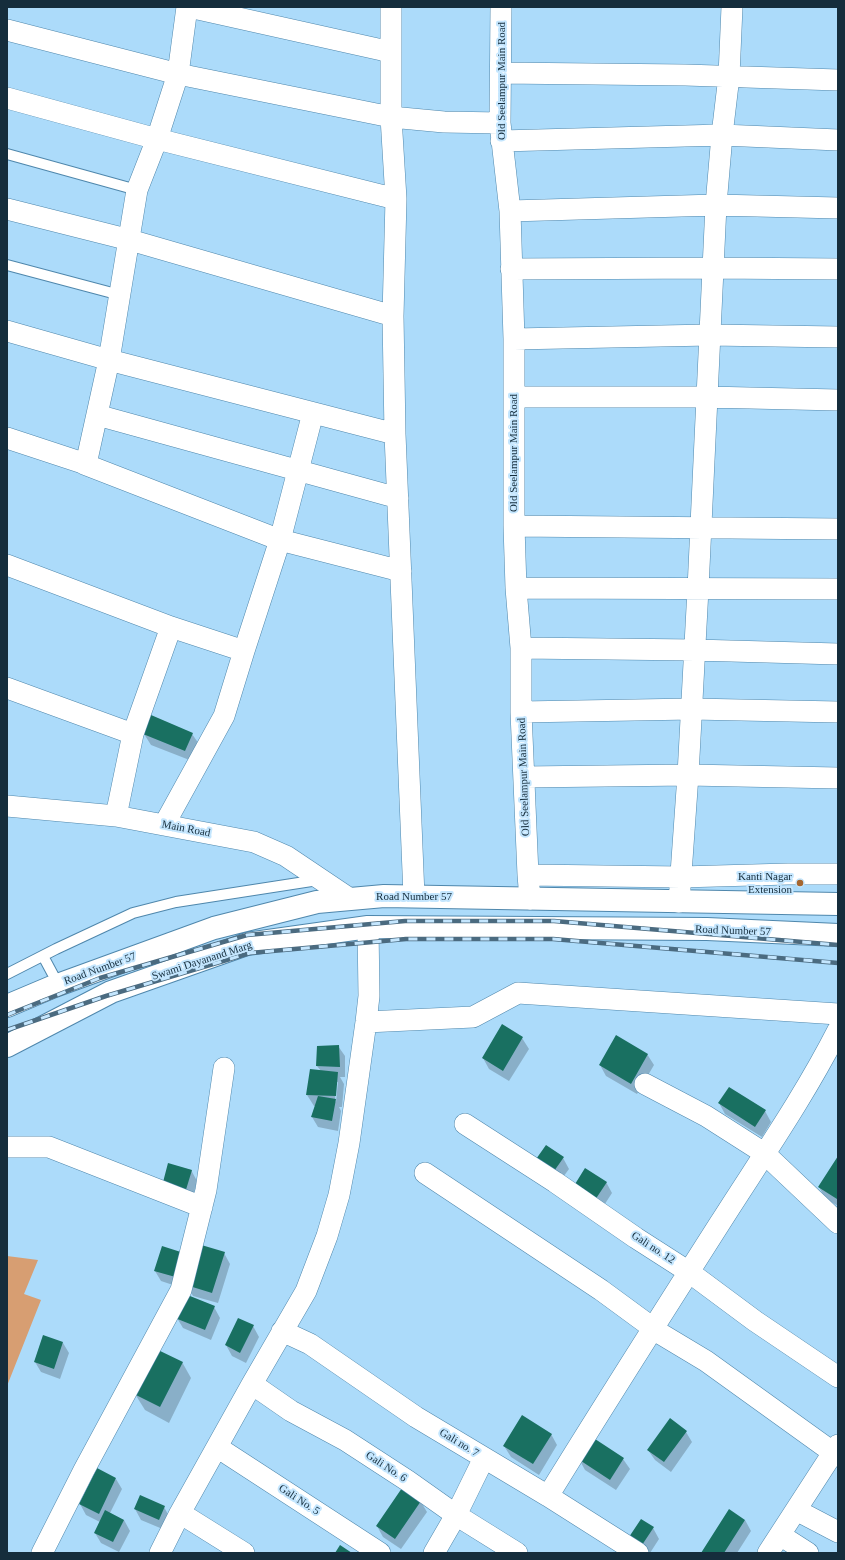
<!DOCTYPE html>
<html>
<head>
<meta charset="utf-8">
<style>
  body { margin:0 }
  #map { position:relative; width:845px; height:1560px; overflow:hidden; background:#acdbfa; font-family:"Times New Roman",serif }
  canvas { display:block }
  .frame { position:absolute; inset:0; border:8px solid #152d3c; pointer-events:none }
</style>
</head>
<body>
<div id="map">
<canvas width="845" height="1560"></canvas>
<div class="frame"></div>
</div>
<script>
const g = document.querySelector('canvas').getContext('2d');
g.lineJoin = 'round';
function fill(path, color) {
  g.fillStyle = color;
  g.fill(path, 'evenodd');
}
function trace(path, color, width, dash) {
  g.strokeStyle = color;
  g.lineWidth = width;
  g.lineCap = dash ? 'butt' : 'round';
  g.setLineDash(dash || []);
  g.stroke(path);
}
function label(font, color, halo, rows, align = 'center') {
  g.font = font + ' "Times New Roman",serif';
  g.lineWidth = 4;
  g.setLineDash([]);
  g.textBaseline = 'middle';
  g.strokeStyle = halo;
  g.fillStyle = color;
  for (const [text, x, y, turn = 0] of rows) {
    g.save();
    g.translate(x, y);
    g.rotate((+turn || 0) * Math.PI / 180);
    g.textAlign = isNaN(turn) ? turn : align;
    if (halo) g.strokeText(text, 0, 0);
    g.fillText(text, 0, 0);
    g.restore();
  }
}
const green = new Path2D(`
  M 7,1256 L 38,1260 L 24,1294 L 41,1300 L 7,1386 Z`);
const shadow = new Path2D(`
  M 144,734 L 192,734 L 199,744 L 192,761 L 151,745 Z
  M 522,1038 L 529,1049 L 509,1081 L 489,1069 L 483,1058 Z
  M 338,1046 L 345,1056 L 345,1077 L 340,1077 L 344,1084 L 342,1107 L 339,1107 L 341,1111 L 338,1131 L 318,1127 L 312,1117 L 316,1106 L 314,1106 L 307,1095 L 321,1071 L 317,1066 ZM 336,1082 L 338,1082 L 336,1102 L 335,1101 Z
  M 647,1054 L 654,1065 L 637,1094 L 606,1076 L 600,1065 Z
  M 719,1103 L 765,1111 L 771,1122 L 762,1137 L 725,1114 Z
  M 563,1158 L 569,1169 L 558,1184 L 541,1173 Z
  M 838,1159 L 838,1206 L 825,1198 L 819,1187 Z
  M 169,1164 L 191,1170 L 197,1181 L 191,1203 Z
  M 606,1182 L 612,1193 L 599,1213 L 579,1199 Z
  M 224,1253 L 230,1264 L 218,1303 L 193,1296 L 186,1284 L 185,1289 L 161,1281 L 155,1271 L 186,1254 Z
  M 214,1307 L 220,1318 L 211,1340 L 183,1328 L 177,1318 Z
  M 239,1319 L 253,1326 L 259,1337 L 246,1363 L 232,1356 L 226,1345 Z
  M 63,1343 L 69,1353 L 60,1379 L 41,1372 L 35,1362 Z
  M 182,1362 L 191,1378 L 169,1423 L 145,1410 L 135,1394 Z
  M 686,1432 L 692,1442 L 671,1472 L 655,1460 L 648,1450 Z
  M 551,1434 L 557,1445 L 539,1475 L 511,1457 L 504,1446 Z
  M 579,1459 L 623,1459 L 630,1469 L 616,1490 L 585,1470 Z
  M 116,1479 L 122,1489 L 110,1513 L 124,1520 L 130,1531 L 119,1552 L 101,1543 L 95,1533 L 100,1522 L 86,1515 L 80,1504 Z
  M 421,1502 L 427,1512 L 401,1549 L 383,1537 L 377,1526 Z
  M 164,1507 L 170,1518 L 165,1530 L 141,1520 L 135,1509 Z
  M 745,1520 L 751,1531 L 737,1553 L 702,1553 Z
  M 653,1528 L 659,1539 L 650,1553 L 639,1553 L 635,1551 Z`);
const building = new Path2D(`
  M 151,715 L 193,733 L 185,751 L 143,734 Z
  M 502,1024 L 523,1037 L 503,1071 L 482,1058 Z
  M 616,1035 L 648,1054 L 631,1084 L 599,1065 Z
  M 339,1045 L 340,1067 L 316,1066 L 317,1046 Z
  M 310,1069 L 338,1072 L 336,1096 L 306,1095 Z
  M 729,1087 L 766,1110 L 755,1127 L 718,1103 Z
  M 318,1096 L 336,1099 L 332,1121 L 311,1117 Z
  M 546,1145 L 564,1157 L 552,1174 L 534,1162 Z
  M 838,1156 L 838,1197 L 837,1199 L 818,1187 Z
  M 168,1163 L 192,1170 L 185,1193 L 162,1186 Z
  M 585,1168 L 607,1182 L 593,1203 L 572,1189 Z
  M 198,1244 L 225,1252 L 212,1293 L 186,1285 Z
  M 162,1246 L 187,1254 L 179,1278 L 154,1271 Z
  M 185,1294 L 215,1306 L 205,1330 L 175,1318 Z
  M 238,1318 L 254,1325 L 240,1353 L 225,1345 Z
  M 43,1335 L 63,1342 L 54,1369 L 34,1362 Z
  M 156,1349 L 183,1362 L 160,1407 L 134,1394 Z
  M 522,1415 L 552,1434 L 533,1464 L 503,1446 Z
  M 670,1418 L 687,1431 L 664,1462 L 647,1450 Z
  M 592,1437 L 624,1458 L 610,1480 L 578,1459 Z
  M 97,1468 L 116,1478 L 99,1514 L 79,1504 Z
  M 402,1488 L 421,1501 L 395,1539 L 376,1526 Z
  M 140,1495 L 165,1506 L 159,1520 L 134,1509 Z
  M 729,1509 L 745,1520 L 724,1553 L 701,1553 Z
  M 105,1510 L 124,1520 L 113,1542 L 94,1533 Z
  M 641,1519 L 654,1527 L 640,1548 L 627,1540 Z
  M 340,1545 L 352,1553 L 335,1553 Z`);
const service = new Path2D(`
  M 7,154 L 137,190
  M 7,265 L 120,295
  M 43,956 L 58,984
  M 7,974 L 56,949 L 133,913 L 176,902 L 318,880`);
const minor = new Path2D(`
  M 189,7 L 391,52
  M 391,7 L 391,117 L 396,199 L 393,316 L 395,434 L 414,896
  M 501,7 L 500,123 L 510,211 L 514,339 L 514,526 L 516,588 L 521,648 L 521,712 L 528,875 L 530,899
  M 7,30 L 178,74 L 391,117 L 444,122 L 500,123
  M 501,73 L 685,75 L 838,80
  M 7,98 L 157,139 L 396,199
  M 501,141 L 722,135 L 838,140
  M 7,209 L 130,240 L 393,316
  M 510,211 L 716,205 L 838,208
  M 511,269 L 713,268 L 838,269
  M 7,331 L 109,360 L 395,434
  M 514,339 L 710,335 L 838,337
  M 514,397 L 706,397 L 838,400
  M 97,415 L 398,498
  M 7,438 L 86,464 L 109,360 L 137,190 L 157,139 L 178,74 L 187,7
  M 84,464 L 280,540 L 401,571
  M 514,526 L 838,529
  M 7,565 L 171,627 L 244,651
  M 516,588 L 838,589
  M 521,648 L 695,650 L 838,654
  M 7,688 L 133,734
  M 521,712 L 692,709 L 838,712
  M 524,777 L 688,775 L 838,778
  M 7,806 L 116,816 L 254,842 L 286,856 L 350,899
  M 116,816 L 133,734 L 171,627
  M 164,825 L 224,716 L 244,651 L 280,540 L 313,413
  M 528,875 L 681,877 L 788,874 L 838,874
  M 679,902 L 688,775 L 698,589 L 716,205 L 722,135 L 729,76 L 732,7
  M 366,1022 L 473,1017 L 518,993 L 838,1014
  M 645,1084 L 706,1116 L 764,1153 L 838,1223
  M 465,1124 L 555,1182 L 636,1238 L 689,1272 L 755,1321 L 838,1377
  M 7,1147 L 49,1147 L 202,1207
  M 425,1173 L 601,1290 L 661,1334 L 706,1361 L 838,1456
  M 282,1331 L 310,1344 L 416,1417 L 548,1496 L 638,1553
  M 252,1384 L 291,1411 L 345,1440 L 408,1481 L 456,1515 L 517,1553
  M 217,1447 L 380,1553
  M 548,1496 C 604,1405 662,1314 720,1223 C 760,1160 804,1097 838,1030
  M 796,1510 L 838,1532
  M 180,1513 L 244,1553
  M 780,1535 L 808,1553
  M 42,1553 L 84,1470 L 181,1290 L 206,1190 L 224,1068
  M 160,1553 L 180,1513 L 252,1384 L 306,1291 L 327,1236 L 339,1195 L 349,1143 L 366,1022 L 369,996 L 368,927
  M 434,1553 L 456,1515 L 484,1458
  M 768,1553 L 838,1445`);
const primary = new Path2D(`
  M 7,1006 L 52,987 L 214,928 L 317,902 L 384,896 L 838,904
  M 7,1046 L 111,992 L 247,944 L 368,927 L 707,929 L 838,935`);
const rail = new Path2D(`
  M 7,1015 L 100,978 L 247,935 L 405,921 L 554,921 L 838,945
  M 7,1030 L 106,996 L 250,953 L 406,939 L 553,939 L 838,963`);
const markers = [
  [800,883,4,"#a6662f"]
];
const streetNames = [
  ["Old Seelampur Main Road",502,81,-90],
  ["Old Seelampur Main Road",514,453,-90],
  ["Old Seelampur Main Road",524,777,-92],
  ["Main Road",186,829,11],
  ["Road Number 57",414,897],
  ["Road Number 57",733,931,2],
  ["Swami Dayanand Marg",202,961,-18],
  ["Road Number 57",100,969,-20],
  ["Gali no. 12",653,1248,33],
  ["Gali no. 7",459,1443,31],
  ["Gali No. 6",386,1467,33],
  ["Gali No. 5",299,1500,33]
];
const poiNames = [
  ["Kanti Nagar",792,877],
  ["Extension",792,890]
];
fill(green, '#d79e72');
fill(shadow, '#0003');
fill(building, '#197061');
trace(service, '#4f87ac', 12);
trace(minor, '#4f87ac', 22);
trace(primary, '#4f87ac', 24);
trace(service, '#fff', 10);
trace(minor, '#fff', 21);
trace(primary, '#fff', 22);
trace(rail, '#4b6b80', 4.5);
trace(rail, '#c4e6fe', 3, [9]);
for (const [x, y, r, color] of markers) {
  const dot = new Path2D();
  dot.arc(x, y, r, 0, 2 * Math.PI);
  g.fillStyle = color;
  g.fill(dot);
  trace(dot, '#c4e6fe', 1.5);
}
label('11px', '#152d3c', '#c4e6fe', streetNames);
label('11px', '#152d3c', '#c4e6fe', poiNames, 'right');
</script>
</body>
</html>
